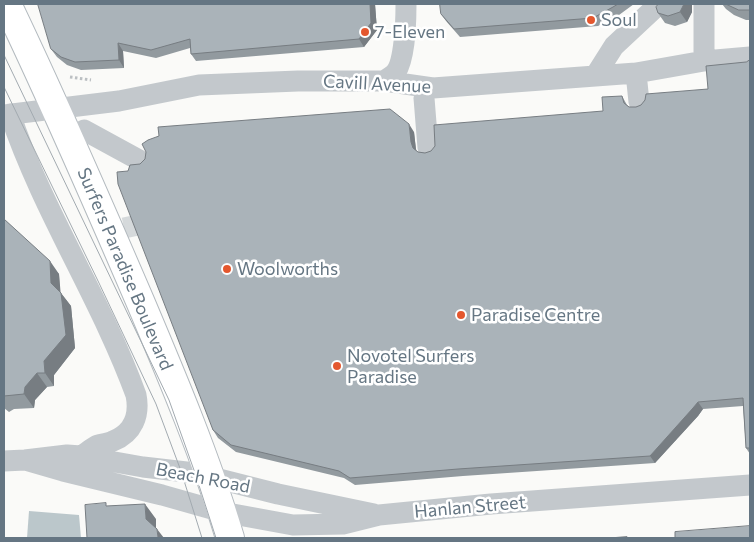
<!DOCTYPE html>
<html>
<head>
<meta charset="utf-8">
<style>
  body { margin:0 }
  #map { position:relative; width:754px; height:542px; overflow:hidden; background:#fafaf8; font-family:Commissioner,sans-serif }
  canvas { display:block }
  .frame { position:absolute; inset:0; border:5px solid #657683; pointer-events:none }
</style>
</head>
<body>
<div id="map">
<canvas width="754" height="542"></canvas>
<div class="frame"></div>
</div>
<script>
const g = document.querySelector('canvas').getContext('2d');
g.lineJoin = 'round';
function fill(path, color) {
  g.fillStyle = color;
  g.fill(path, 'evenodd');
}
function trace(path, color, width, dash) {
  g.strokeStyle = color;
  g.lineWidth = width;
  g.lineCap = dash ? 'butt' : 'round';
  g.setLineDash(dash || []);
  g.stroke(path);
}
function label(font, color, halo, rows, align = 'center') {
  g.font = font + ' Commissioner,sans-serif';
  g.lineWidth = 5;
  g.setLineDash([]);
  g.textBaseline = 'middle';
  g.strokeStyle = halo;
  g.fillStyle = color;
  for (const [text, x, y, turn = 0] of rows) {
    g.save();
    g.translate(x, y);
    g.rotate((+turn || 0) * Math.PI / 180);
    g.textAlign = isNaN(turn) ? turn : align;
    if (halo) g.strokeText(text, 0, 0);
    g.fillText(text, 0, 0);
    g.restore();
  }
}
const water = new Path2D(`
  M 29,511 L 79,515 L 81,538 L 27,538 Z`);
const streetTunnel = new Path2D(`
  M 124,228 L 161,220`);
const path = new Path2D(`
  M 70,77 L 91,80`);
const street = new Path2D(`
  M 704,61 L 704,4
  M 636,73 L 639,102
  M 595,76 L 614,46 L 659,4
  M 384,81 C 387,79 391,77 394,74 C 405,64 406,19 406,4
  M 424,98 L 428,148
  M 10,114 C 43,212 101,299 136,395 C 140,415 133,433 113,441 C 108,444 103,443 98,445 C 92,448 86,453 81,456
  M 4,115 L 119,101 L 199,85 L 298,81 L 384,81 L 433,88 L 636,73 L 704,61 L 750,57
  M 84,130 L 139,160
  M 25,460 L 63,471 L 162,495 L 222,512 L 293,525 L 343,524 L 379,515 L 491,504 L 750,485
  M 4,461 L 25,460 L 67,455 L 81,456 L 143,467 L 195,473 L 278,494 L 374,514`);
const secondary = new Path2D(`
  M 7,4 C 54,102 97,201 140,301 C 173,379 206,457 230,538`);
const tram = new Path2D(`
  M 4,55 L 169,400 L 195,473 L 216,538
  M 4,87 L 99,283 L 156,404 L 181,471 L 202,538`);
const wall = new Path2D(`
  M 38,4 L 375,4 L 377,30 L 364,47 L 196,61 L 191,54 L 190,48 L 156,58 L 123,51 L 124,68 L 81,70 L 67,65 L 57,57 L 51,49 Z
  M 440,4 L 634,4 L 619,15 L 598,26 L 460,37 L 446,21 L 441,14 Z
  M 659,4 L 692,4 L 692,12 L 687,22 L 675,26 L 665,23 L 658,13 Z
  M 722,4 L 750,4 L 750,20 L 746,20 L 734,15 L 726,9 Z
  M 750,60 L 750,454 L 746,448 L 743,406 L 703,409 L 698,416 L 655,463 L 463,476 L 355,485 L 344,478 L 236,452 L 218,438 L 213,430 L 128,171 L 140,164 L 414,132 L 416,151 L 418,152 L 425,153 L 603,111 L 622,96 L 627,105 L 629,107 L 636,107 L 708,89 Z
  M 4,218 L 4,219 L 59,274 L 60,292 L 71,306 L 75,348 L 54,375 L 54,386 L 47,387 L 35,400 L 34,408 L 14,409 L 9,412 L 4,408 Z`);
const shadedWall = new Path2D(`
  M 370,4 L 375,4 L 377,30 L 364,47 L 359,39 Z
  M 684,4 L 692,4 L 692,12 L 687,22 L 680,12 Z
  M 118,43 L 123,51 L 124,68 L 119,60 Z
  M 409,124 L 414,132 L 416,149 L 418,155 L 413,148 L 411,142 Z
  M 50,261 L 59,274 L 61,297 L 51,283 Z
  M 61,293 L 71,306 L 75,348 L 54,375 L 54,386 L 45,373 L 44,361 Z
  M 37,373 L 47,387 L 35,400 L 34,408 L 24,394 L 25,387 Z
  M 698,402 L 703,409 L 698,416 L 655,463 L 650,456 Z
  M 145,504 L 156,519 L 156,534 L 146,519 Z
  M 157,529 L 164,538 L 158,538 Z`);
const building = new Path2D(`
  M 38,4 L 370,4 L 371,23 L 359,39 L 191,54 L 190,39 L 151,50 L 118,43 L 119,60 L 75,62 L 61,57 L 51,49 Z
  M 440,4 L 618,4 L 613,7 L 593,18 L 454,29 L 441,14 Z
  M 659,4 L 684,4 L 680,12 L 668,16 L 658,13 L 656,7 Z
  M 726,4 L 750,4 L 750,10 L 739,10 Z
  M 750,60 L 750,448 L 746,448 L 743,398 L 698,402 L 693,408 L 650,456 L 458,469 L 350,478 L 339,471 L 231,445 L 213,430 L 118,184 L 117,172 L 128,171 L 130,165 L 140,164 L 145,159 L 146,152 L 142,144 L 148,140 L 159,136 L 158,127 L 390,109 L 409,124 L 411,142 L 413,148 L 418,152 L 425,153 L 431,151 L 435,146 L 434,125 L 603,111 L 602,97 L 622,96 L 624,103 L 629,107 L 636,107 L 641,105 L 645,100 L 646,94 L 708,89 L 706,66 L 746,62 Z
  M 4,219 L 50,261 L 51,283 L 61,293 L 66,335 L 44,361 L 45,373 L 37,373 L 25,387 L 24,394 L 4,396 Z
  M 106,503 L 106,506 L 145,504 L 146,519 L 157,529 L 158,538 L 87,538 L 85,505 Z
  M 750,526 L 750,538 L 675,538 L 675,532 Z
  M 627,537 L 627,538 L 610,538 Z`);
const markers = [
  [591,20,5,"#e4572e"],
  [365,32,5,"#e4572e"],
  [227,269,5,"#e4572e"],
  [461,315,5,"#e4572e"],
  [337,366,5,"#e4572e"]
];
const poiNames = [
  ["Soul",601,20],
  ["7-Eleven",375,32],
  ["Woolworths",237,269],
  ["Paradise Centre",471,315],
  ["Novotel Surfers",347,356],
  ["Paradise",347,377]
];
const streetNames = [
  ["Cavill Avenue",377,84,3],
  ["Surfers Paradise Boulevard",125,269,67],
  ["Beach Road",203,478,11],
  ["Hanlan Street",470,507,-5]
];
fill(water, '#bbc7cb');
trace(streetTunnel, '#d5d9db', 21, [21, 11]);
trace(secondary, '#b3babf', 30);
trace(path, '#bbbfc2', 3, [2.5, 2.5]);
trace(street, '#c3c8cc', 21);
trace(secondary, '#fff', 28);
trace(tram, '#a2aab0', 1);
fill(wall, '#929a9f');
fill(shadedWall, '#777d82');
fill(building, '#aab3b9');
trace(building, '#777d82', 1);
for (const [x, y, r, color] of markers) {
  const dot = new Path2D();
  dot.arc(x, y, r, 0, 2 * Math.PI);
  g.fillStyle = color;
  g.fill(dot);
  trace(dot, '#fff', 2);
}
label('18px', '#657683', '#fff', poiNames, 'left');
label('18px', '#657683', '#fff', streetNames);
</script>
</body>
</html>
